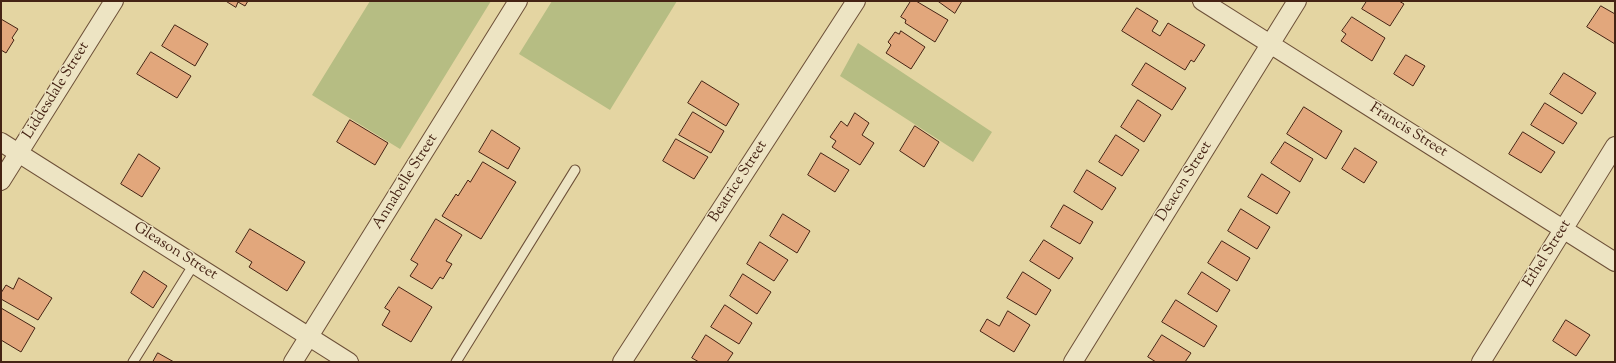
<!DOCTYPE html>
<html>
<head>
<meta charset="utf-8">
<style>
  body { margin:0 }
  #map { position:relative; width:1616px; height:363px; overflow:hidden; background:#e4d5a2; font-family:"Sorts Mill Goudy",serif }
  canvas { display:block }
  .frame { position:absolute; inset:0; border:2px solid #452314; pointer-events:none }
</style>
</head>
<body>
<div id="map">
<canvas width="1616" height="363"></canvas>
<div class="frame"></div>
</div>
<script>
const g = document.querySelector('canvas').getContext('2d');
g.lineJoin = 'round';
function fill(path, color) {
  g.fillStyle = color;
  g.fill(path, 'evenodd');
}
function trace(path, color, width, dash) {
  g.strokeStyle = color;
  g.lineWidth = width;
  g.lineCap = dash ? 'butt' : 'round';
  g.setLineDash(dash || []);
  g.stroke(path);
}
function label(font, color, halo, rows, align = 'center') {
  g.font = font + ' "Sorts Mill Goudy",serif';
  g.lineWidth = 3;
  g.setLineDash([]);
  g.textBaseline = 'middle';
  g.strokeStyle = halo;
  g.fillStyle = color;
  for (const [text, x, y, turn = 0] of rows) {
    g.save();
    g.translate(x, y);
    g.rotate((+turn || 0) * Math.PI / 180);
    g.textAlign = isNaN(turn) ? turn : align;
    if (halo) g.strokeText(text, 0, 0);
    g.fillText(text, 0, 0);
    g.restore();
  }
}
const green = new Path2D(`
  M 370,1 L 491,1 L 400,149 L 312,95 Z
  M 552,1 L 677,1 L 610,110 L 519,54 Z
  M 858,43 L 992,132 L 973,162 L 840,76 Z`);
const building = new Path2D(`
  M 226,1 L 248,1 L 245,6 L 238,2 L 236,7 Z
  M 911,1 L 916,1 L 948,20 L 935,42 L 905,23 L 906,20 L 901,17 Z
  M 938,1 L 962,1 L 955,13 Z
  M 1367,1 L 1399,1 L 1404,4 L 1390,26 L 1362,9 Z
  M 1601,6 L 1615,14 L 1615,44 L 1587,27 Z
  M 1137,8 L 1158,21 L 1152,31 L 1160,36 L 1168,23 L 1205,45 L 1194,62 L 1191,60 L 1185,70 L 1122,31 Z
  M 1352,17 L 1385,38 L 1372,61 L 1341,41 L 1346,34 L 1342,31 Z
  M 1,19 L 18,29 L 12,38 L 14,40 L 6,53 L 1,50 Z
  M 175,25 L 208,44 L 195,66 L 162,46 Z
  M 901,31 L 925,47 L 911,69 L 886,53 L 891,45 L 888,42 L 895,32 L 899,34 Z
  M 151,52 L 191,76 L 177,98 L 137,74 Z
  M 1406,55 L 1425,66 L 1413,86 L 1394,74 Z
  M 1146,63 L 1186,88 L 1172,110 L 1132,85 Z
  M 1564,73 L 1596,93 L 1582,114 L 1550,94 Z
  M 702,81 L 739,104 L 726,126 L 688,103 Z
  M 1138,100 L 1161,115 L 1144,142 L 1121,127 Z
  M 1545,103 L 1577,123 L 1563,144 L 1531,125 Z
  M 1304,107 L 1342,131 L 1326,159 L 1287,134 Z
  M 693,112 L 724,131 L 711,153 L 679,135 Z
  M 855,113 L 869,123 L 862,135 L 874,143 L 860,165 L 832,147 L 836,141 L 830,137 L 841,121 L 847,126 Z
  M 350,120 L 388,143 L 375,165 L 337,142 Z
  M 915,126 L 939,142 L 924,167 L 900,151 Z
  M 492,130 L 520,148 L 508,169 L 479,152 Z
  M 1523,132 L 1555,152 L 1541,173 L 1509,154 Z
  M 1116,135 L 1139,150 L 1122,176 L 1099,162 Z
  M 676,139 L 708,157 L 694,179 L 663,161 Z
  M 1285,142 L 1313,159 L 1300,182 L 1271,163 Z
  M 1355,148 L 1377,162 L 1364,183 L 1342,169 Z
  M 821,153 L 849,170 L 835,192 L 808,175 Z
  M 139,154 L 160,168 L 142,197 L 121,184 Z
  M 483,162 L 516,182 L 481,239 L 442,216 L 456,194 L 458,196 L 468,180 L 470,182 Z
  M 1087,170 L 1116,188 L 1102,210 L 1074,192 Z
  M 1262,174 L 1290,192 L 1277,214 L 1248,197 Z
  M 1064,205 L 1093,222 L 1080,244 L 1051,227 Z
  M 1241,209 L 1270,227 L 1257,249 L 1228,231 Z
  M 783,214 L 810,231 L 797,253 L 770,236 Z
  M 436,219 L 462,235 L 446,261 L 452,264 L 443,279 L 440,277 L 432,289 L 410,276 L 418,264 L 411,260 Z
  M 250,229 L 305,262 L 287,291 L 249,267 L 252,262 L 236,252 Z
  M 1044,240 L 1073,258 L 1059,279 L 1030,261 Z
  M 1222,241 L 1250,258 L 1237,281 L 1208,263 Z
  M 760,242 L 788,260 L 774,281 L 747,264 Z
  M 144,271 L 167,286 L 153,308 L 131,293 Z
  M 1023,272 L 1051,290 L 1036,315 L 1007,298 Z
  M 1202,272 L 1230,290 L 1217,312 L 1188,294 Z
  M 743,274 L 771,292 L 757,314 L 730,296 Z
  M 19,278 L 52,298 L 38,320 L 1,299 L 1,293 L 6,285 L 13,289 Z
  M 399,287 L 432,307 L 411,342 L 382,325 L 390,311 L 385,308 Z
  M 1176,300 L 1217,326 L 1204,347 L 1162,322 Z
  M 725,305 L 752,323 L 739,344 L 711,327 Z
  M 1,308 L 35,328 L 21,352 L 1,340 Z
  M 1008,311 L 1030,325 L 1014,352 L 980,331 L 987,319 L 999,326 Z
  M 1566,320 L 1590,335 L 1576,356 L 1553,341 Z
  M 706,335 L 733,353 L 727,362 L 699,362 L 692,358 Z
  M 1162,335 L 1191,353 L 1185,362 L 1156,362 L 1148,357 Z
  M 158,353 L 174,362 L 153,362 Z`);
const lane = new Path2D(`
  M 133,362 L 194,264
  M 456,362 L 575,170`);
const street = new Path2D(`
  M 1202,1 L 1615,262
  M 1,142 L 349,362
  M 1,181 L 114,1
  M 293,362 L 518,1
  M 622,362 L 856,1
  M 1073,362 L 1297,1
  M 1481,362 L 1615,146`);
const streetNames = [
  ["Liddesdale Street",57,91,-58],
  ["Francis Street",1408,131,32],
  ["Annabelle Street",406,182,-58],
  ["Beatrice Street",739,182,-57],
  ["Deacon Street",1185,182,-58],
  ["Gleason Street",175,252,32],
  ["Ethel Street",1548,254,-58]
];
fill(green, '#b6bd83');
fill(building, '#e2a77c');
trace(building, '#452314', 1);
trace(lane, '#6d5038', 11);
trace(street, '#6d5038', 20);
trace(lane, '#ede4c3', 9);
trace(street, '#ede4c3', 18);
label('15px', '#452314', '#ede4c3', streetNames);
</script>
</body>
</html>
